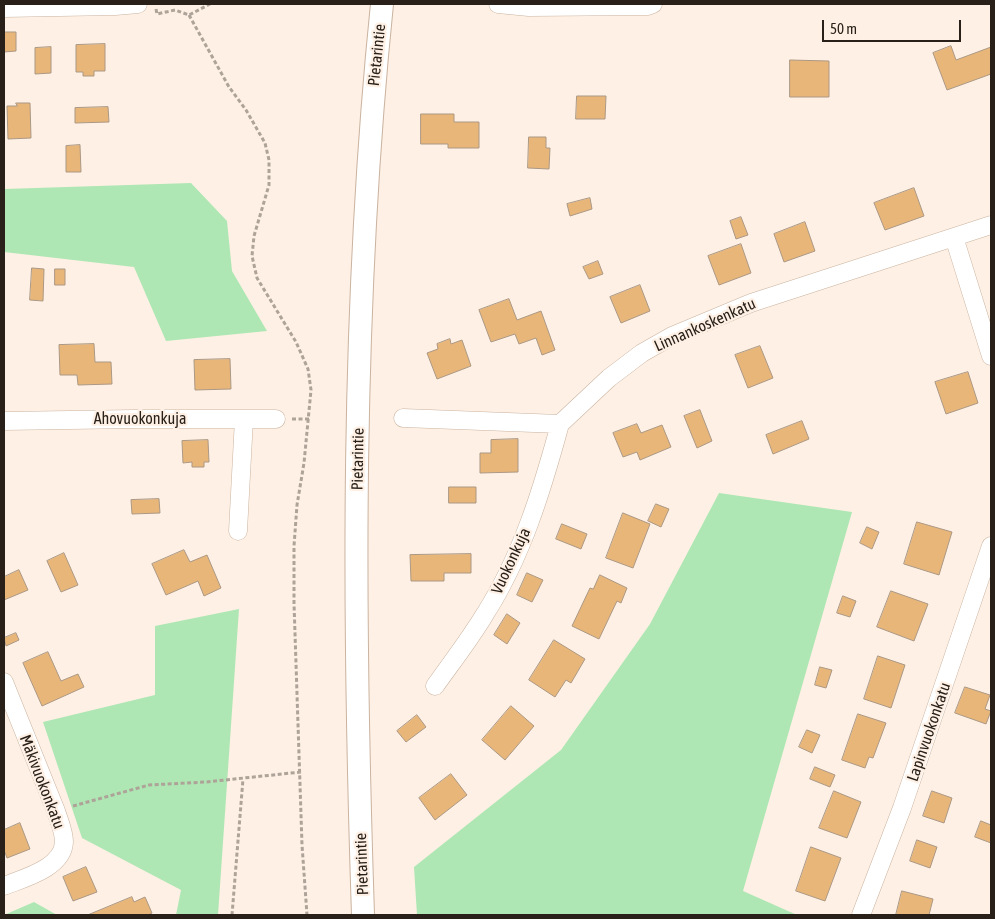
<!DOCTYPE html>
<html>
<head>
<meta charset="utf-8">
<style>
  body { margin:0 }
  #map { position:relative; width:995px; height:919px; overflow:hidden; background:#fef0e4; font-family:"Asap Condensed",sans-serif }
  canvas { display:block }
  .frame { position:absolute; inset:0; border:5px solid #292119; pointer-events:none }
  .scale { position:absolute; left:822px; top:20px; width:139px; height:22px; box-sizing:border-box; border:2px solid #292119; border-top:0; padding-left:6px; font-size:15px; line-height:18px; white-space:nowrap; color:#292119; -webkit-text-stroke:4px #fef0e4; paint-order:stroke }
</style>
</head>
<body>
<div id="map">
<canvas width="995" height="919"></canvas>
<div class="frame"></div>
<div class="scale">50 m</div>
</div>
<script>
const g = document.querySelector('canvas').getContext('2d');
g.lineJoin = 'round';
function fill(path, color) {
  g.fillStyle = color;
  g.fill(path, 'evenodd');
}
function trace(path, color, width, dash) {
  g.strokeStyle = color;
  g.lineWidth = width;
  g.lineCap = dash ? 'butt' : 'round';
  g.setLineDash(dash || []);
  g.stroke(path);
}
function label(font, color, halo, rows, align = 'center') {
  g.font = font + ' "Asap Condensed",sans-serif';
  g.lineWidth = 4.5;
  g.setLineDash([]);
  g.textBaseline = 'middle';
  g.strokeStyle = halo;
  g.fillStyle = color;
  for (const [text, x, y, turn = 0] of rows) {
    g.save();
    g.translate(x, y);
    g.rotate((+turn || 0) * Math.PI / 180);
    g.textAlign = isNaN(turn) ? turn : align;
    if (halo) g.strokeText(text, 0, 0);
    g.fillText(text, 0, 0);
    g.restore();
  }
}
const green = new Path2D(`
  M 191,183 L 227,221 L 232,271 L 267,331 L 166,341 L 134,267 L 4,252 L 4,189 Z
  M 719,493 L 852,512 L 743,891 L 797,915 L 417,915 L 414,867 L 561,750 L 650,624 Z
  M 239,609 L 218,915 L 176,915 L 181,890 L 82,838 L 43,722 L 155,695 L 155,626 Z
  M 34,902 L 57,915 L 4,915 Z`);
const building = new Path2D(`
  M 4,32 L 16,32 L 16,51 L 4,52 Z
  M 105,44 L 105,71 L 94,71 L 94,76 L 83,76 L 83,72 L 76,72 L 76,45 Z
  M 951,46 L 956,60 L 991,47 L 991,74 L 947,90 L 933,53 Z
  M 51,47 L 51,73 L 35,74 L 35,48 Z
  M 790,60 L 829,61 L 829,97 L 790,97 Z
  M 577,96 L 606,96 L 605,119 L 576,119 Z
  M 16,103 L 30,103 L 31,138 L 8,139 L 7,106 L 17,106 Z
  M 108,107 L 109,122 L 75,123 L 75,108 Z
  M 421,114 L 454,114 L 454,122 L 479,122 L 479,148 L 448,148 L 448,144 L 421,144 Z
  M 529,137 L 546,137 L 546,148 L 550,148 L 549,169 L 528,168 Z
  M 80,145 L 81,172 L 66,172 L 66,146 Z
  M 914,188 L 924,216 L 885,230 L 874,203 Z
  M 590,198 L 592,209 L 570,216 L 567,204 Z
  M 741,217 L 748,235 L 736,239 L 730,221 Z
  M 805,222 L 815,251 L 784,262 L 774,234 Z
  M 741,244 L 751,273 L 719,285 L 708,256 Z
  M 598,261 L 603,274 L 589,279 L 583,267 Z
  M 32,268 L 44,269 L 43,301 L 30,300 Z
  M 55,269 L 65,269 L 65,285 L 55,285 Z
  M 640,285 L 650,311 L 621,323 L 610,297 Z
  M 509,299 L 517,320 L 541,311 L 555,350 L 542,355 L 536,338 L 519,344 L 515,334 L 491,342 L 479,310 Z
  M 450,339 L 451,344 L 462,340 L 471,366 L 437,379 L 427,353 L 438,349 L 437,344 Z
  M 94,344 L 95,362 L 111,362 L 112,384 L 78,385 L 77,375 L 60,375 L 59,345 Z
  M 760,346 L 773,378 L 748,388 L 735,355 Z
  M 230,359 L 231,389 L 195,390 L 194,360 Z
  M 968,372 L 978,403 L 946,414 L 935,382 Z
  M 700,410 L 712,441 L 697,448 L 684,416 Z
  M 802,421 L 809,439 L 773,454 L 766,435 Z
  M 637,424 L 641,433 L 662,425 L 671,447 L 640,460 L 637,452 L 623,457 L 613,433 Z
  M 518,439 L 518,472 L 480,473 L 480,453 L 491,453 L 491,440 Z
  M 208,440 L 209,462 L 204,462 L 204,467 L 192,467 L 192,462 L 183,463 L 182,441 Z
  M 449,487 L 476,487 L 476,503 L 449,503 Z
  M 159,499 L 160,513 L 132,514 L 131,500 Z
  M 656,504 L 669,509 L 661,527 L 648,521 Z
  M 623,513 L 650,524 L 633,568 L 606,558 Z
  M 917,522 L 952,532 L 939,575 L 904,564 Z
  M 562,524 L 587,534 L 581,549 L 556,539 Z
  M 867,527 L 879,532 L 872,549 L 860,543 Z
  M 184,550 L 190,562 L 207,555 L 221,588 L 204,596 L 198,581 L 166,595 L 152,564 Z
  M 64,553 L 78,585 L 61,592 L 47,561 Z
  M 471,554 L 471,573 L 444,573 L 444,581 L 411,581 L 410,555 Z
  M 19,570 L 28,590 L 4,600 L 4,577 Z
  M 527,573 L 543,580 L 532,602 L 517,595 Z
  M 600,575 L 627,588 L 621,603 L 617,601 L 599,639 L 572,626 L 590,588 L 593,589 Z
  M 891,591 L 928,604 L 914,641 L 877,627 Z
  M 843,596 L 856,601 L 850,617 L 837,613 Z
  M 507,614 L 520,623 L 507,644 L 494,635 Z
  M 16,633 L 19,640 L 6,646 L 4,638 Z
  M 554,640 L 585,659 L 571,683 L 566,680 L 555,697 L 529,680 Z
  M 48,652 L 61,681 L 78,674 L 84,687 L 42,706 L 23,663 Z
  M 878,656 L 905,665 L 891,708 L 864,699 Z
  M 820,667 L 832,670 L 826,688 L 815,685 Z
  M 965,687 L 990,695 L 985,709 L 991,711 L 986,724 L 955,713 Z
  M 511,706 L 534,726 L 505,760 L 482,740 Z
  M 858,714 L 886,723 L 873,758 L 869,757 L 865,768 L 842,760 Z
  M 417,715 L 426,727 L 406,742 L 397,731 Z
  M 807,730 L 820,735 L 812,753 L 799,747 Z
  M 815,767 L 835,775 L 830,787 L 810,779 Z
  M 451,774 L 467,795 L 435,820 L 419,798 Z
  M 834,791 L 861,802 L 847,838 L 819,828 Z
  M 932,791 L 952,798 L 944,823 L 923,816 Z
  M 981,821 L 991,825 L 991,843 L 975,837 Z
  M 20,823 L 30,849 L 7,858 L 4,850 L 4,830 Z
  M 917,840 L 937,847 L 930,868 L 910,861 Z
  M 811,847 L 841,858 L 825,901 L 796,891 Z
  M 86,867 L 97,892 L 73,901 L 63,877 Z
  M 902,891 L 933,899 L 929,915 L 896,915 Z
  M 132,897 L 134,902 L 145,897 L 152,913 L 148,915 L 88,915 Z`);
const path = new Path2D(`
  M 156,9 L 157,14 L 175,10 L 189,15 L 210,4
  M 189,15 L 229,87 L 246,110 L 265,143 L 269,160 L 269,185 L 254,236 L 252,256 L 257,278 L 296,342 L 308,369 L 311,390 L 304,463 L 297,505 L 294,546 L 294,603 L 302,845 L 307,915
  M 292,419 L 309,419
  M 73,806 L 149,785 L 206,782 L 301,772
  M 232,915 L 243,779`);
const minor = new Path2D(`
  M 498,4 L 529,7 L 648,6 L 653,4
  M 4,8 L 115,6 L 138,4
  M 954,237 L 991,356
  M 403,418 L 560,424 L 609,378 L 642,353 L 672,336 L 751,303 L 991,225
  M 4,421 L 134,419 L 276,419
  M 238,531 L 244,419
  M 4,682 L 56,811 C 59,821 64,831 64,842 C 63,868 24,878 4,886
  M 435,686 C 452,662 470,639 485,614 C 522,556 542,490 560,424
  M 861,915 L 902,808 L 991,546`);
const major = new Path2D(`
  M 363,915 C 353,612 351,306 382,4`);
const streetNames = [
  ["Pietarintie",377,55,-84],
  ["Linnankoskenkatu",705,325,-24],
  ["Ahovuokonkuja",140,419],
  ["Pietarintie",358,459,-89],
  ["Vuokonkuja",511,561,-65],
  ["Lapinvuokonkatu",929,732,-71],
  ["Mäkivuokonkatu",42,782,69],
  ["Pietarintie",362,864,-92]
];
fill(green, '#aee7b4');
fill(building, '#e9b67a');
trace(building, '#ab9884', 1);
trace(minor, '#cab3a0', 19);
trace(major, '#cab3a0', 24);
trace(path, '#aea398', 3, [4, 2.5]);
trace(minor, '#fff', 18);
trace(major, '#fff', 22);
label('16px', '#292119', '#fef0e4', streetNames);
</script>
</body>
</html>
